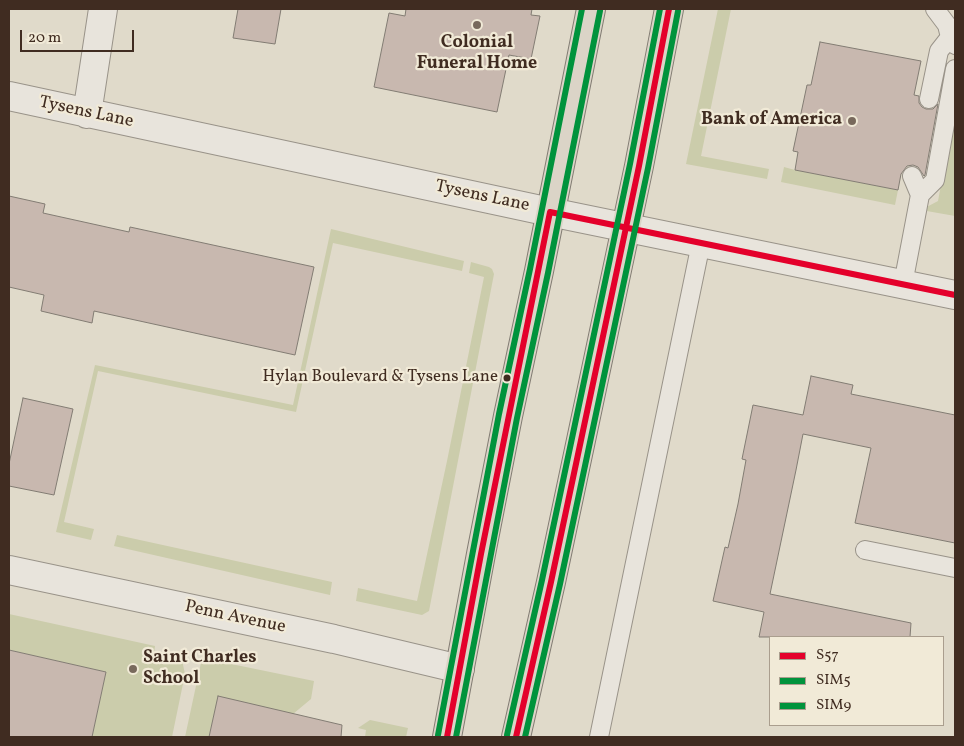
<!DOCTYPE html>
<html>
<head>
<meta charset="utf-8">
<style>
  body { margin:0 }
  #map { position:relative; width:964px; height:746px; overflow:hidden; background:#e0daca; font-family:Vollkorn,serif }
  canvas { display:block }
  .frame { position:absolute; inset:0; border:10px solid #402c21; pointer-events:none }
  .legend { position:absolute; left:769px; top:636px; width:175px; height:90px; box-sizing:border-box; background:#f1ead7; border:1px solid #aa9e8e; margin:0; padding:6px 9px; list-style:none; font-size:15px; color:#402c21 }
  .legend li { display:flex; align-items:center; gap:10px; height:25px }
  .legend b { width:25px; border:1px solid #aa9e8e }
  .scale { position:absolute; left:20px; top:30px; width:114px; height:22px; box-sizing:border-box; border:2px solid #402c21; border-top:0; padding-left:6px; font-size:15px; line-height:18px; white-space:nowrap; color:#402c21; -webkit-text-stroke:4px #f1ead7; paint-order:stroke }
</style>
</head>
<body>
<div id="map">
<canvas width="964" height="746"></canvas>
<div class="frame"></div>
<ul class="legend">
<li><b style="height:6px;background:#e4002b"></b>S57</li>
<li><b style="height:6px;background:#00933c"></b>SIM5</li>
<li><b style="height:6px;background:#00933c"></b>SIM9</li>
</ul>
<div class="scale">20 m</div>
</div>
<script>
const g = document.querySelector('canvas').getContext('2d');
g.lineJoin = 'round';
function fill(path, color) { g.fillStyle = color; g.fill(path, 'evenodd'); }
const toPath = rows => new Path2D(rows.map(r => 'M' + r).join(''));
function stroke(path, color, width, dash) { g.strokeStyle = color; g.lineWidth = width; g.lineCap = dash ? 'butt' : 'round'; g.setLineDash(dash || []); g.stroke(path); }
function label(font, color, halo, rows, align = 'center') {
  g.font = font + ' Vollkorn,serif'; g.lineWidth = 4.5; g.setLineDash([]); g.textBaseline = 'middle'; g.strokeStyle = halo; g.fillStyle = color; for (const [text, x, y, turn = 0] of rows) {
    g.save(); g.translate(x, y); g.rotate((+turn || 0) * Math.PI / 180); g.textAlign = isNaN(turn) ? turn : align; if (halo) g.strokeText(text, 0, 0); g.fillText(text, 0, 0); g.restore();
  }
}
fill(toPath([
  [718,9,731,9,701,156,769,169,767,179,686,164],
  [955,110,955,216,921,210,938,201],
  [784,167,795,170,898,190,895,205,781,182],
  [331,229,464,261,462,271,333,243,296,412,98,371,64,522,94,529,91,540,56,532,95,365,293,405],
  [471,262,489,267,492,269,494,274,429,611,422,615,356,601,358,588,417,601,447,461,484,277,469,273],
  [117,535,332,582,330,595,114,546],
  [9,614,155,646,154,654,182,660,185,674,172,737,92,737,106,672,9,650],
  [202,658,314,681,311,699,293,714,218,697,209,737,185,737],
  [370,720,408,728,406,737,365,737,366,730,358,728]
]), '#cbccab');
const building = toPath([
  [238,9,281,9,275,44,233,38,238,9],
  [406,9,532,9,531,15,540,16,531,59,509,55,497,112,374,87,389,13,405,16,406,9],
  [820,42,921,61,914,95,919,96,919,103,922,107,926,109,933,109,938,104,925,175,924,176,918,167,913,165,907,166,901,174,898,190,795,170,798,152,793,151,807,85,811,85,820,42],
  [9,196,45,204,43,213,129,232,130,227,314,267,295,355,94,311,92,323,41,311,44,295,9,287,9,196],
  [811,376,853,385,851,394,955,415,955,543,855,523,871,448,803,434,796,470,770,594,911,623,910,637,759,637,764,612,713,601,725,547,728,548,738,504,746,460,742,459,753,405,803,415,811,376],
  [23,398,73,409,54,495,9,486,9,464,23,398],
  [9,650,106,672,92,737,9,737,9,650],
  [218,696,342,725,341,737,209,737,218,696]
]);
fill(building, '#c8b8af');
stroke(building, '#827c73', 1);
const service = toPath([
  [935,9,947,25,950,37,955,45],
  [929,99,939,51,950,37],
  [920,195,935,180,955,69],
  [903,284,920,195,912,176],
  [865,550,955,568],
  [599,737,701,243]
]);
const minor = toPath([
  [9,96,550,212],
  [87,114,103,9],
  [9,570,334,639,460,669]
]);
const tertiary = toPath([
  [550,212,955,295]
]);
const primary = toPath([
  [447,737,481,554,508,416,539,271,591,9],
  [516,737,551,582,639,166,669,9]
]);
stroke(service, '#999389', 20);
stroke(minor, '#999389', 30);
stroke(tertiary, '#999389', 30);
stroke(primary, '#827c73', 30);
stroke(service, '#e8e4dc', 18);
stroke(minor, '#e8e4dc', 28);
stroke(tertiary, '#e8e4dc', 28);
stroke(primary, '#dbd4c7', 28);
stroke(toPath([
  [447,737,481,554,550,212,955,295],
  [516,737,551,582,639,166,669,9]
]), '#e4002b', 6);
stroke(toPath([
  [456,737,517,418,548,273,600,11],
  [525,737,560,584,648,168,678,11]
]), '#00933c', 6);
stroke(toPath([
  [438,735,499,414,530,269,582,9],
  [507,735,542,580,630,164,660,9]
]), '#00933c', 6);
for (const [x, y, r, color] of [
  [477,25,5,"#78695c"],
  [852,121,5,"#78695c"],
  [507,378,4.5,"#402c21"],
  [133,669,5,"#78695c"]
]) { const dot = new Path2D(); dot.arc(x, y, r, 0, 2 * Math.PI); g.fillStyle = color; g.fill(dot); stroke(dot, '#f1ead7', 2); }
label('17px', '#402c21', '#f1ead7', [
  ["Hylan Boulevard & Tysens Lane",498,378]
], 'right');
label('bold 18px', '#402c21', '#f1ead7', [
  ["Colonial",477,44],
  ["Funeral Home",477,65],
  ["Bank of America",842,121,"right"],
  ["Saint Charles",143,659,"left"],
  ["School",143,680,"left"]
]);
label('18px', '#402c21', '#f1ead7', [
  ["Tysens Lane",86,113,12],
  ["Tysens Lane",482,197,12],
  ["Penn Avenue",235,618,12]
]);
</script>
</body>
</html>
